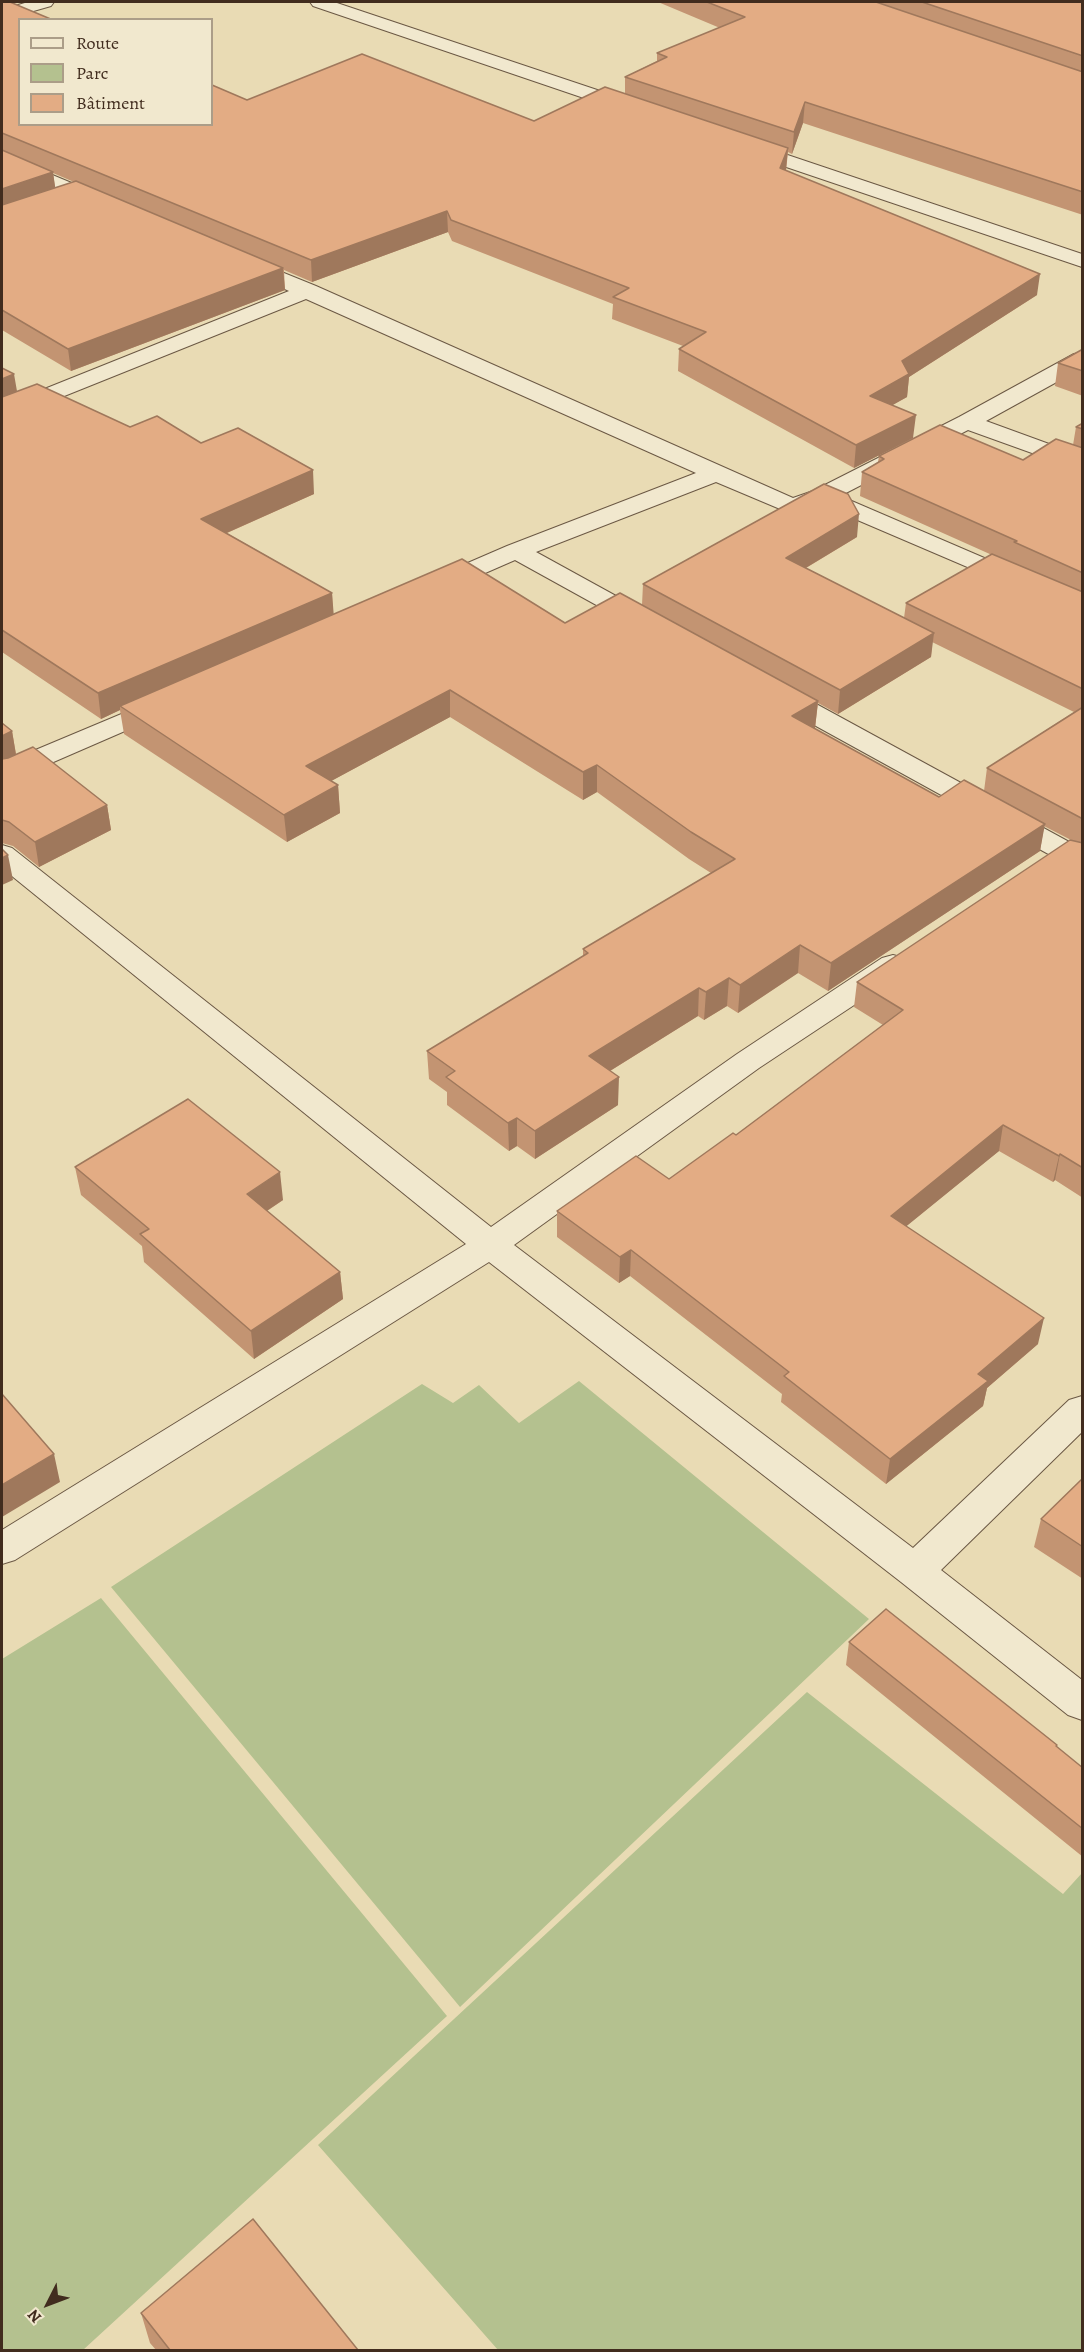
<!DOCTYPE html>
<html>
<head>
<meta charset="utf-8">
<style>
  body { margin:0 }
  #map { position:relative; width:1084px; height:2352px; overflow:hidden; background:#e9dbb4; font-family:Alegreya,serif }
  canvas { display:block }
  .frame { position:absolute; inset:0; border:3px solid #412c1e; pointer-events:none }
  .legend { position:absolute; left:18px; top:18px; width:195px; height:108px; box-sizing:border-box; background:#f1e8ce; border:2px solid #ab9d88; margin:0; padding:8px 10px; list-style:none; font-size:18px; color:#412c1e }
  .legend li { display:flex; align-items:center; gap:12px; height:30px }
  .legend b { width:30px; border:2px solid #ab9d88 }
  .north { position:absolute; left:18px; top:2274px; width:60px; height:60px; -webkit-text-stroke:4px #f1e8ce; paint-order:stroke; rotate:228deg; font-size:16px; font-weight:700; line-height:24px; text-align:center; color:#412c1e }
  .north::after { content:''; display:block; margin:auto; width:21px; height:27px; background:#412c1e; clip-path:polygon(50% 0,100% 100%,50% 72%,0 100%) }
</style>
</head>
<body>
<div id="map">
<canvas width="1084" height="2352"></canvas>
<div class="frame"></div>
<ul class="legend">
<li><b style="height:8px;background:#f1e8ce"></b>Route</li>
<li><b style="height:16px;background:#b4c18f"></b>Parc</li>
<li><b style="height:16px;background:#e3ac84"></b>Bâtiment</li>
</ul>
<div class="north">N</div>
</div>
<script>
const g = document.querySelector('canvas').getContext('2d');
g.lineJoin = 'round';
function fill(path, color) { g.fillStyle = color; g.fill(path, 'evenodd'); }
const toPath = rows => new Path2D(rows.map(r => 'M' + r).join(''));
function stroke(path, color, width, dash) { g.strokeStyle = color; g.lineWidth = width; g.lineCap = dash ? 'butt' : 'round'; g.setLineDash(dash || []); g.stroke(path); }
fill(toPath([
  [579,1381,869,1619,460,2007,111,1587,422,1384,453,1403,479,1385,519,1423],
  [101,1598,447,2016,83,2350,2,2350,2,1659],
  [807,1692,1063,1894,1082,1873,1082,2350,498,2350,318,2145]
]), '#b4c18f');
const minor = toPath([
  [28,2,54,2,51,6,2,20,2,10,28,2],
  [310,2,334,2,642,105,644,109,642,113,628,113,313,6,310,2],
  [743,140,1082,254,1082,267,736,150,733,146,736,142,743,140],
  [2,154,110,199,113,203,110,207,96,207,2,167,2,154],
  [242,256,316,286,793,498,813,491,959,417,1074,354,1082,353,1082,368,986,421,1082,456,1082,471,968,430,840,496,1082,600,1082,616,820,504,792,514,716,482,536,552,656,618,660,623,656,628,647,631,638,628,515,560,444,591,435,594,426,591,422,586,426,581,507,546,696,473,306,299,2,421,2,406,289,291,235,266,232,262,235,258,242,256],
  [776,685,785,687,1082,849,1082,870,1072,867,767,699,763,693,767,687,776,685],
  [162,697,171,699,175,705,171,711,12,780,2,782,2,764,162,697],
  [2,845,12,848,491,1227,737,1054,882,958,893,955,904,958,908,965,904,972,759,1068,514,1245,913,1548,1069,1400,1082,1396,1082,1432,941,1570,1082,1680,1082,1720,1068,1715,901,1582,489,1262,15,1560,2,1564,2,1530,466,1244,2,868,2,845]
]);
stroke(minor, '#6b5844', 2);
fill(minor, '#f1e8ce');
fill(toPath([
  [2,2,247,100,534,121,625,94,625,77,657,61,657,53,720,28,658,2,1083,2,1083,215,803,123,792,154,788,152,786,171,1037,295,909,377,907,397,892,405,913,438,854,468,678,371,679,349,683,346,612,319,613,304,452,241,448,232,312,282,284,270,285,290,71,371,2,330],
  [53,173,74,182,55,188],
  [1083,349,1083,396,1055,386,1058,363],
  [2,368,17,392,130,427,201,443,314,494,227,533,332,593,333,614,565,623,642,605,643,584,857,537,806,568,904,618,906,603,992,555,860,496,862,472,878,462,879,456,1023,460,1073,445,1076,427,1083,423,1083,1198,1055,1180,1053,1182,999,1151,906,1226,1038,1344,987,1388,983,1406,886,1484,781,1402,782,1394,630,1276,619,1283,557,1237,557,1211,669,1179,736,1135,883,1025,854,1007,857,982,1071,840,1044,826,1040,851,828,991,798,973,738,1013,727,1006,704,1020,698,1016,610,1071,618,1105,535,1159,517,1146,509,1151,447,1105,447,1092,429,1079,427,1051,583,956,583,949,711,873,689,859,597,792,583,800,450,717,331,781,338,785,340,813,287,842,124,734,120,710,101,719,2,652],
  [932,642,1074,712,987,768,984,791,939,797,814,728,815,728,818,703,838,714,931,657],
  [2,723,12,731,16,754,107,805,111,830,39,867,13,846,2,843],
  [75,1167,283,1200,267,1211,340,1272,343,1299,254,1359,144,1262,142,1246,81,1195],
  [1083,1478,1083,1579,1034,1547,1041,1519],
  [849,1642,1083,1768,1083,1857,846,1665],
  [141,2313,358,2350,156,2350,150,2343]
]), '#c39472');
fill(toPath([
  [805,102,803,123,792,154,794,132],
  [788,148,786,169,779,189,780,168],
  [53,172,56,193,2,211,2,189],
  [447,211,448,232,312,282,311,260],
  [283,268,285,290,71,371,68,349],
  [1040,274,1037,295,909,377,907,397,868,419,870,396,902,361],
  [14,374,18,397,2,404,2,379],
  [916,415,913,438,854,468,856,445],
  [313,470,314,494,204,543,201,519],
  [859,514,857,537,784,581,786,558],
  [332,593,334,618,120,706,120,710,101,719,98,693],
  [934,633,931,657,838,714,840,690],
  [450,690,450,717,309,793,306,766],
  [818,701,815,728,790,744,792,716],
  [12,731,16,755,2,763,2,736],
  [597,765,597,792,583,800,583,772],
  [338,785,340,813,287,842,284,815],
  [107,805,111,830,39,867,35,842],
  [1045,824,1040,851,828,991,831,963],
  [8,855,13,880,2,885,2,858],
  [800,945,798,973,738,1013,740,985],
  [729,978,727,1006,704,1020,706,992],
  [699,988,698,1016,589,1084,589,1056],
  [619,1077,618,1105,535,1159,535,1131],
  [517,1118,517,1146,509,1151,508,1123],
  [1003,1125,999,1151,887,1242,891,1216],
  [1060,1154,1055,1180,1053,1182,1059,1156],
  [280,1172,283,1200,250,1222,247,1194],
  [631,1250,630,1276,619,1283,620,1257],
  [340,1272,343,1299,254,1359,251,1331],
  [1044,1318,1038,1344,987,1388,983,1406,886,1484,890,1459,978,1374],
  [54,1454,60,1482,2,1517,2,1485]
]), '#9f785c');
const building = toPath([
  [2,2,10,2,53,20,20,20,20,124,212,124,212,85,247,100,362,54,534,121,605,87,788,148,780,168,1040,274,902,361,909,374,870,396,916,415,856,445,679,349,706,332,613,297,629,288,451,220,447,211,311,260,2,133,2,2],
  [707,2,876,2,1083,72,1083,192,805,102,794,132,625,77,667,57,657,53,745,17,707,2],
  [922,2,1083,2,1083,56,922,2],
  [2,150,53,172,2,189,2,150],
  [76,181,283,268,68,349,2,310,2,205,76,181],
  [1083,349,1083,371,1058,363,1083,349],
  [2,368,14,374,2,379,2,368],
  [37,384,130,427,157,416,201,443,238,428,313,470,201,519,332,593,98,693,2,630,2,397,37,384],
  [1083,423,1083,429,1076,427,1083,423],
  [940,425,1023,460,1056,439,1083,448,1083,573,1014,542,1017,541,862,472,884,459,879,456,940,425],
  [824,484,848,494,859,514,786,558,934,633,840,690,643,584,824,484],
  [992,554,1083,592,1083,689,906,603,992,554],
  [462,559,565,623,620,593,818,701,792,716,939,797,964,780,1045,824,831,963,800,945,740,985,729,978,706,992,699,988,589,1056,619,1077,535,1131,517,1118,508,1123,446,1077,455,1071,427,1051,588,953,583,949,735,859,691,832,597,765,583,772,450,690,306,766,338,785,284,815,120,706,462,559],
  [1083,707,1083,819,987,768,1083,707],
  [2,723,12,731,2,736,2,723],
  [33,747,107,805,35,842,9,822,2,820,2,759,8,758,33,747],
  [1070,840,1083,843,1083,1168,1060,1154,1059,1156,1003,1125,891,1216,1044,1318,978,1374,988,1381,890,1459,784,1376,789,1372,631,1250,620,1257,557,1211,636,1156,669,1179,733,1133,736,1135,903,1010,857,982,1070,840],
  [2,849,8,855,2,858,2,849],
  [188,1099,280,1172,247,1194,340,1272,251,1331,140,1234,149,1229,75,1167,188,1099],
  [2,1394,54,1454,2,1485,2,1394],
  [1083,1478,1083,1547,1041,1519,1083,1478],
  [886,1609,1057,1745,1056,1746,1083,1768,1083,1829,849,1642,886,1609],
  [253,2219,358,2350,170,2350,141,2313,253,2219]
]);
fill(building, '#e3ac84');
stroke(building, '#9f785c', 1.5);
</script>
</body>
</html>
